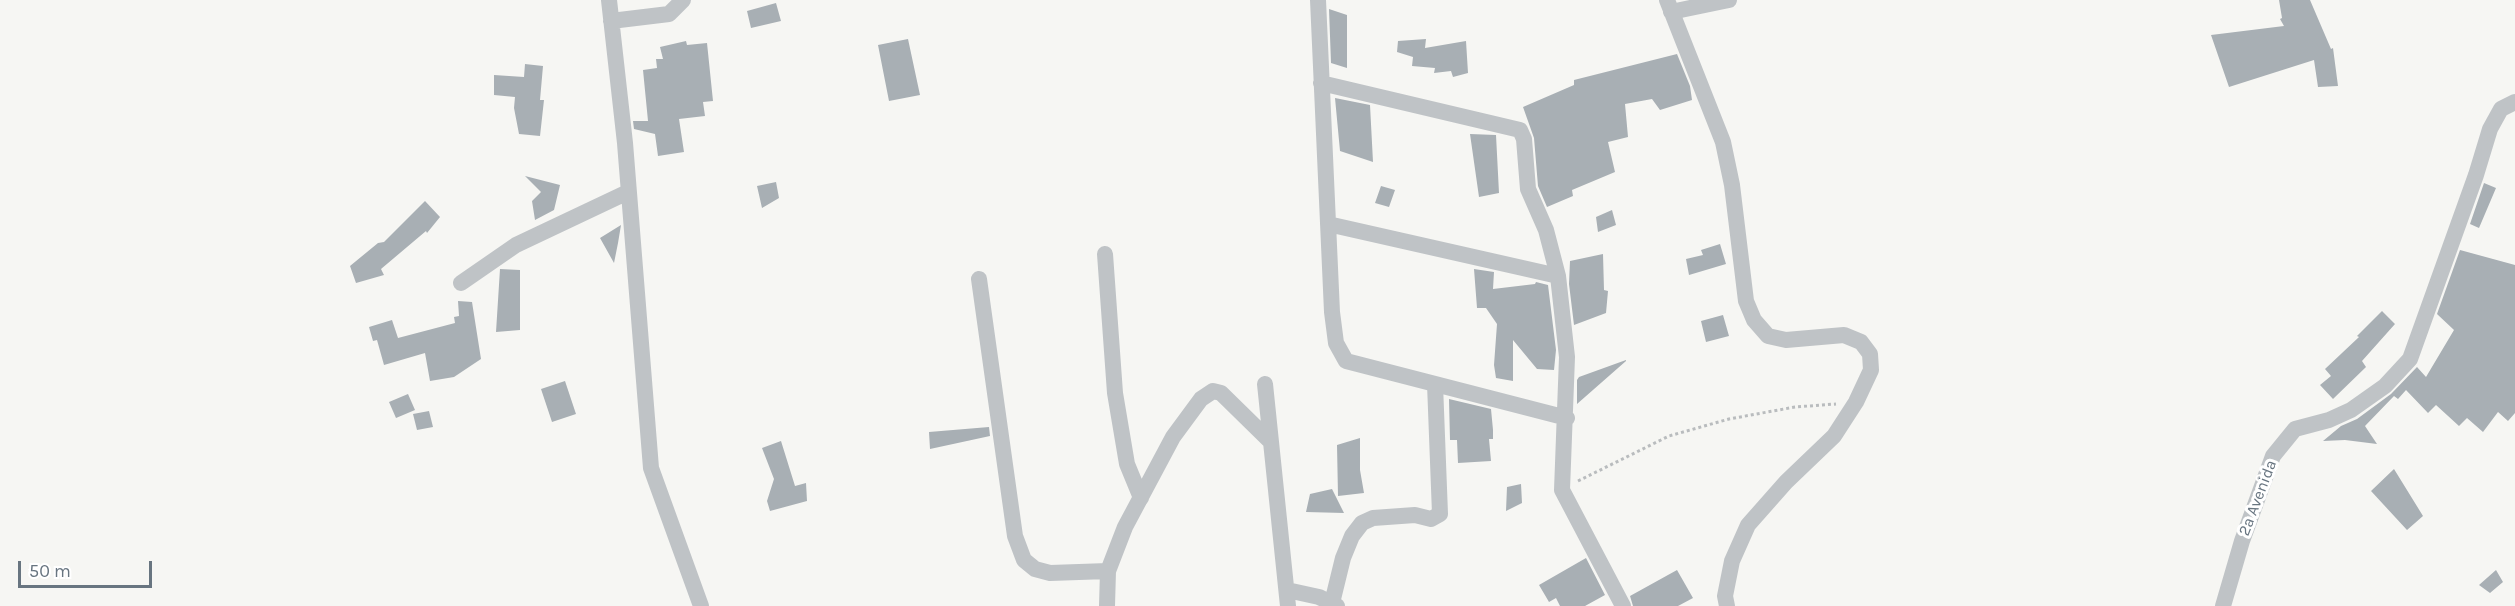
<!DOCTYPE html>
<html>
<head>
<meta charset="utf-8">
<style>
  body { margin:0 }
  #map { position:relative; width:2515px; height:606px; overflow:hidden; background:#f6f6f3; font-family:Karla,sans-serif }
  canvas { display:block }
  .scale { position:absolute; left:18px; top:561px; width:134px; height:27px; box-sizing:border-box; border:3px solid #687580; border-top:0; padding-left:8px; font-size:18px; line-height:21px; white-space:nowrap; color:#687580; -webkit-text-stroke:4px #fff; paint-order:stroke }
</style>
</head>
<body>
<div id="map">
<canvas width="2515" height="606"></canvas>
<div class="scale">50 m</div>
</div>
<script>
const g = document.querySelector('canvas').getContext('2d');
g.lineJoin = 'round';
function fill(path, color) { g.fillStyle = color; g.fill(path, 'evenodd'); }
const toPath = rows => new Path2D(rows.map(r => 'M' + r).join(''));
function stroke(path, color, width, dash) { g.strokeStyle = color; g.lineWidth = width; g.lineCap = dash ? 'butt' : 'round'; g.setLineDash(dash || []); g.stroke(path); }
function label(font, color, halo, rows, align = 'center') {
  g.font = font + ' Karla,sans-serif'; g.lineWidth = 6; g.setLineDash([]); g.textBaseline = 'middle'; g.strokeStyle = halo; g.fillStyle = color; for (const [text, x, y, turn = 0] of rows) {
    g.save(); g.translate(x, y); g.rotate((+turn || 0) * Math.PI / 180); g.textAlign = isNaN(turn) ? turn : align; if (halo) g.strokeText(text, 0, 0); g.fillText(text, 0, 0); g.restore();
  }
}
fill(toPath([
  [2279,0,2310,0,2331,49,2333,48,2338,86,2318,87,2314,60,2229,87,2211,35,2284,26,2280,19,2282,18],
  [776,3,781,21,751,28,747,11],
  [1329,9,1347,15,1347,68,1331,63],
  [908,39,920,95,889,101,878,45],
  [1426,39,1425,48,1466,41,1468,73,1453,77,1451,71,1434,73,1435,68,1412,66,1413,57,1397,52,1398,41],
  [686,41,687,45,707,43,713,101,703,102,705,116,679,119,684,152,658,156,655,134,634,129,633,121,648,121,643,70,657,68,656,59,663,59,660,47],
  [1677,54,1690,86,1692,100,1660,110,1652,99,1625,104,1628,137,1608,142,1615,172,1572,190,1573,196,1547,207,1538,186,1534,138,1523,107,1574,85,1574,80],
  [525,64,543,66,540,100,544,100,540,136,519,134,514,108,515,97,494,95,494,75,524,77],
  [1335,98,1370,105,1373,162,1340,151],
  [1470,134,1496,135,1499,193,1479,197],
  [525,176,560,185,554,210,535,220,532,201,541,192],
  [776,182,779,198,762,208,757,186],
  [2484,183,2496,188,2479,228,2470,224],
  [1381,186,1395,190,1389,207,1375,203],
  [425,201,440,217,427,233,426,231,381,269,384,275,356,283,350,266,378,243,384,242],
  [1612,210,1616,225,1598,232,1596,217],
  [621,225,618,243,614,263,600,238],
  [1720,244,1726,264,1689,275,1686,259,1703,255,1701,250],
  [2460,250,2515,265,2515,413,2508,421,2498,412,2483,432,2467,418,2459,426,2436,405,2428,413,2406,390,2398,399,2394,396,2365,426,2377,444,2345,440,2323,441,2341,426,2357,419,2391,394,2417,367,2426,377,2454,330,2437,314],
  [1603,254,1604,290,1608,291,1606,313,1574,325,1569,284,1570,261],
  [500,269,520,270,520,330,496,332],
  [1474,269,1494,272,1493,289,1535,284,1536,282,1548,285,1556,350,1554,370,1537,369,1513,340,1513,381,1496,378,1494,365,1497,324,1486,308,1477,308],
  [458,301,472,302,481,359,454,377,430,381,425,353,384,365,377,340,373,341,369,327,392,320,398,338,455,323,454,317,459,316],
  [2382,311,2395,324,2362,361,2366,367,2333,399,2320,385,2331,376,2325,369,2359,337,2357,336],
  [1723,315,1729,336,1706,342,1701,321],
  [1626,360,1626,361,1577,404,1577,380,1579,377],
  [565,381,576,414,552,422,541,389],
  [408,394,415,410,396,418,389,402],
  [1449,399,1491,409,1493,430,1493,439,1489,439,1491,461,1458,463,1457,440,1450,440],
  [429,411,433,427,417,430,413,414],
  [989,427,990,436,930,449,929,432],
  [1360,438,1360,470,1364,493,1338,496,1337,445],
  [781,441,795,486,806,483,807,501,770,511,767,501,774,479,762,448],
  [2394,469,2423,516,2407,530,2371,491],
  [1521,484,1522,503,1506,511,1507,487],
  [1332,489,1344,513,1306,512,1310,494],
  [1586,558,1605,595,1585,606,1560,606,1556,598,1549,602,1539,585],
  [1677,570,1693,598,1678,606,1633,606,1630,596],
  [2496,570,2503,582,2490,593,2479,585]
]), '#a8afb4');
stroke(toPath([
  [1578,481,1669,436,1729,419,1795,407,1836,404]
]), '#b9bcbe', 3, [3, 3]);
stroke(toPath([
  [609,0,625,143,651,468,701,606],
  [1318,0,1332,312,1336,343,1346,361,1567,418],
  [1667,0,1723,142,1732,185,1746,301,1754,320,1768,336,1786,340,1844,335,1861,342,1870,354,1871,370,1856,402,1834,436,1786,482,1748,525,1732,561,1725,596,1727,606],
  [1671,12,1729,0],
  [611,21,669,14,683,0],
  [1321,83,1520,130,1524,139,1528,189,1546,230,1558,276,1567,357,1562,490,1623,606],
  [1328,224,1558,276],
  [1105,254,1115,393,1127,464,1141,498],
  [979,279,1015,536,1024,560,1035,569,1050,573,1108,571],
  [461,283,516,245,628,192],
  [1265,384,1288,606],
  [1287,590,1319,597,1337,606],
  [1332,603,1343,558,1352,536,1362,523,1373,518,1415,515,1431,519,1440,514,1435,384],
  [1107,606,1108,571,1125,527,1173,437,1201,399,1213,391,1221,393,1271,442],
  [2223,606,2242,541,2273,456,2295,429,2329,420,2351,410,2385,386,2410,359,2476,175,2490,129,2501,109,2515,102]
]), '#bfc3c6', 16);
label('16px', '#687580', '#fff', [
  ["2a Avenida",2258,498,-69]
]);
</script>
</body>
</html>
